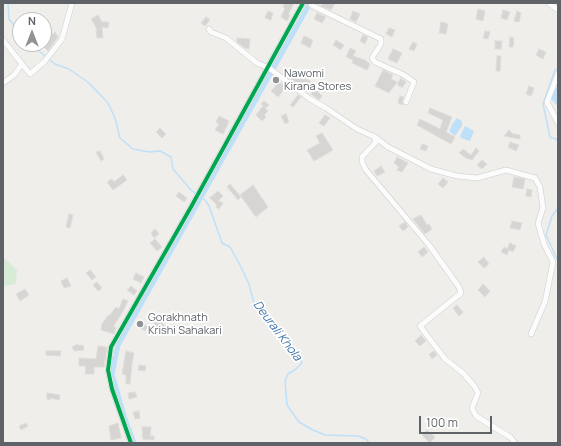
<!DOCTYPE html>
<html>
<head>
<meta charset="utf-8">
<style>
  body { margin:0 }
  #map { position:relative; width:561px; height:446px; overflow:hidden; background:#efeeea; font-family:Manrope,sans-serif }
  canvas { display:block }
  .frame { position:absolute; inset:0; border:4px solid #5f6368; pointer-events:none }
  .north { position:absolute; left:12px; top:12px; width:40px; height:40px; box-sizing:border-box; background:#fff; border:1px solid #bfc1c3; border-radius:50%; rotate:0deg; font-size:11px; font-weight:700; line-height:16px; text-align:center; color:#5f6368 }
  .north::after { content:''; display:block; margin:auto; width:14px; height:18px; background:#919496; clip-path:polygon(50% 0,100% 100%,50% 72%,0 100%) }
  .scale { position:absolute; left:419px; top:416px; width:73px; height:18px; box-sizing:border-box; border:2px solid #5f6368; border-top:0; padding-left:5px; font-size:12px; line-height:14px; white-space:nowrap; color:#5f6368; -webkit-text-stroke:3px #fff; paint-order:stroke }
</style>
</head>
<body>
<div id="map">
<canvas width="561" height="446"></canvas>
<div class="frame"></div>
<div class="north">N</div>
<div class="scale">100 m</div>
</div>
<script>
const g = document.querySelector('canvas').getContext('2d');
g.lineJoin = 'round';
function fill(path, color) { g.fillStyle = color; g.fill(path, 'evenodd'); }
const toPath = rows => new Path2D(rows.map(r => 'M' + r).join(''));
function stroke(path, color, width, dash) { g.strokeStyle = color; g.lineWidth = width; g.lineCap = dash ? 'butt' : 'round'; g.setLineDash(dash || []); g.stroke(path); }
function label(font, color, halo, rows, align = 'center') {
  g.font = font + ' Manrope,sans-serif'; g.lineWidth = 3.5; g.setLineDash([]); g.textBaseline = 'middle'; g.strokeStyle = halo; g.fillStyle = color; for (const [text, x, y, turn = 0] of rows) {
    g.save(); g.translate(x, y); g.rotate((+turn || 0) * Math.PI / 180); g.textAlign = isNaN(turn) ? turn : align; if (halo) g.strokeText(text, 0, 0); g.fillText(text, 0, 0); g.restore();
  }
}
fill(toPath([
  [3,257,17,270,16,284,3,286]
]), '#d8ebd6');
fill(toPath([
  [558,86,558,106,551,99,554,90],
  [457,118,462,121,462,126,455,136,450,132,450,130,452,124],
  [465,126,474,131,470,141,461,138,460,136]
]), '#bfe0f9');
stroke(toPath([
  [8,3,9,19,20,33],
  [31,44,46,57],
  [49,59,55,64,69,69,89,83,108,103,115,118,120,138,133,149,149,152,160,151,171,157,173,169,192,191,205,200,209,206,222,243,230,247,240,265,249,284,254,303,270,320,289,349,300,358,302,363,296,369,288,374,285,381,287,405,296,418,299,422,313,430,325,435,358,436,366,439,369,443],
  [558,68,555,70,543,104,550,137,558,140],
  [558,208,552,216,546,235,558,261]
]), '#bfe0f9', 1.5);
stroke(toPath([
  [134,443,125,419,112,374,118,345,310,3]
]), '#bfe0f9', 5);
const building = toPath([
  [285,3,294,3,288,15,290,15,287,21,281,17,285,8,283,7,285,3],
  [323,3,335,3,331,10,321,6,323,3],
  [478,9,485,11,483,21,476,19,478,9],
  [503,10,510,12,507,20,501,18,503,10],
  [268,11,273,13,271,20,265,18,268,11],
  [353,11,360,14,356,22,350,19,353,11],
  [517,11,521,13,519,22,514,21,517,11],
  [317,13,326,17,322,23,314,19,317,13],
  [98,15,102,22,109,22,108,28,102,27,103,38,97,38,96,27,91,19,98,15],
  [206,17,210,20,205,26,201,23,206,17],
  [441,22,448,24,446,34,439,33,441,22],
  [389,28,395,30,392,37,386,34,389,28],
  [485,31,490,32,488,39,483,38,485,31],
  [55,32,58,37,48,51,41,44,44,44,44,42,55,32],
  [363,35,368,37,365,44,360,41,363,35],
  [304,36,313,40,310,48,301,43,304,36],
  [510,37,514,38,513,47,509,47,510,37],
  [237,38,250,39,249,49,245,48,237,42,237,38],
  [336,40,344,45,341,50,333,45,336,40],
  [495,41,502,41,501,49,495,49,495,41],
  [413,42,417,44,414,51,409,49,413,42],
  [350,48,356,51,353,56,365,60,370,64,367,70,352,63,353,60,346,57,350,48],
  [393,49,402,53,397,63,388,59,393,49],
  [539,49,546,52,543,59,536,55,539,49],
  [497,56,501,56,500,71,496,71,497,56],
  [383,70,393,75,391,79,397,82,389,93,375,86,383,70],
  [293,73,298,79,299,77,304,80,305,78,311,82,305,90,288,77,293,73],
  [401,78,406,82,402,88,397,84,401,78],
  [275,79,286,87,278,97,271,91,276,86,272,82,275,79],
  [529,86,534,88,531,96,526,94,529,86],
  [315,89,322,96,319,100,311,94,315,89],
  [298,95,301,97,293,107,290,105,298,95],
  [400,96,404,97,402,102,403,105,398,103,400,96],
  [264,101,269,105,266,108,261,104,264,101],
  [263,106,268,111,264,115,266,117,262,121,256,115,263,106],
  [430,108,452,117,446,132,455,137,451,144,417,125,420,119,440,129,443,120,428,113,430,108],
  [286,114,289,122,285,124,281,116,286,114],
  [325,115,330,118,324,126,319,123,325,115],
  [219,116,229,121,223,134,215,130,219,124,216,122,219,116],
  [160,128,166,134,162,138,156,132,160,128],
  [509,130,513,134,520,135,520,139,504,136,509,130],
  [322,133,333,150,314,161,307,150,320,143,316,136,322,133],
  [510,142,519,145,516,151,508,147,510,142],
  [422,144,428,146,426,151,420,149,422,144],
  [476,148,479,151,472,160,466,158,459,153,463,149,471,155,476,148],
  [100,151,104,159,101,161,96,152,100,151],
  [397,157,408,163,402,172,397,170,399,167,394,163,397,157],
  [482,160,487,164,482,169,477,165,482,160],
  [381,166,385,172,377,176,374,171,381,166],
  [123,175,127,180,113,190,107,182,112,179,114,182,123,175],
  [514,177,525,179,523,189,512,187,514,177],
  [443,178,448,182,443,188,438,184,443,178],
  [230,184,241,197,238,200,227,187,230,184],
  [253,185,268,207,256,217,240,195,253,185],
  [527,189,532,190,531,197,526,196,527,189],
  [218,191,223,196,218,201,223,203,219,209,216,207,217,205,209,197,211,197,218,191],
  [179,192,187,198,184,202,176,196,179,192],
  [69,214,73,215,70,228,66,227,69,214],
  [421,215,427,225,429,224,432,229,425,234,413,219,421,215],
  [512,221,522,223,520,230,510,228,512,221],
  [405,222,408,227,403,231,399,226,405,222],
  [155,229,159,234,154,238,151,233,155,229],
  [155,239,162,247,157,251,150,243,155,239],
  [510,243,516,246,513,252,509,250,507,255,501,252,504,247,507,249,510,243],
  [424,247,428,252,422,257,418,252,424,247],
  [484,257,489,264,484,268,478,262,484,257],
  [90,270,96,277,92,280,86,273,90,270],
  [136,273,144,277,141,283,133,279,136,273],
  [67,278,71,286,64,288,61,281,67,278],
  [97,282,102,288,98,291,93,285,97,282],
  [483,284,490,291,485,297,478,290,483,284],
  [131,286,137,291,134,295,127,290,131,286],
  [25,289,29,295,20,301,16,294,25,289],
  [123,299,128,301,122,313,113,327,116,327,114,334,101,330,102,323,103,323,108,315,109,316,116,307,119,309,123,299],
  [457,305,463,312,459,316,453,308,457,305],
  [159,319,166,327,160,332,153,324,159,319],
  [141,321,148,327,145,331,137,326,141,321],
  [421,335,426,341,420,346,415,341,421,335],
  [78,344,78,346,83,345,84,350,74,351,72,347,78,344],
  [98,346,107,347,104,367,94,367,94,374,85,374,86,366,79,366,79,358,96,359,98,346],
  [46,351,61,351,60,356,46,355,46,351],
  [126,351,134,353,132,364,130,384,126,384,126,375,122,374,126,351],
  [434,351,437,355,432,359,429,354,434,351],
  [139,365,146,366,145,371,138,370,139,365],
  [135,392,137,397,129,399,128,393,135,392],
  [47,393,60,395,59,400,50,398,50,400,47,399,47,393],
  [139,411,140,418,135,419,133,412,139,411],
  [26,423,28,426,21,430,19,426,26,423],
  [118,423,121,438,111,440,109,426,118,423],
  [142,427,151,427,150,436,154,436,154,440,143,439,142,427],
  [427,430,435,437,430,443,422,435,427,430]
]);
fill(building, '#d6d5d3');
stroke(building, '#deddd9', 1);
const street = toPath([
  [549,3,558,10],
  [311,5,381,39,381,44,372,58,375,62,404,75,414,82,406,102],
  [209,29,211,32,226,38,257,63,269,68,310,99,326,108,357,129,375,137,376,142,362,157,362,162,366,170,429,245,459,287,461,293,420,326,445,359,463,373,475,387,478,393,472,408,476,416,510,437,515,443],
  [3,40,22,64],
  [558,74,547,102,558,123],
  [3,83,14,75,22,64,30,74,45,61,62,39,72,3],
  [375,137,388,147,431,169,457,176,477,178,506,170,535,178,540,187,543,208,538,223,544,244,553,262,545,302,531,334],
  [131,443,112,389,108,370,111,347,191,207,303,3]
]);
stroke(street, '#cbcccc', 6);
stroke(street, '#fdfcfc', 5);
stroke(toPath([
  [131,443,112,389,108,370,111,347,191,207,303,3]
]), '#00a651', 4);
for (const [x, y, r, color] of [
  [276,80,4,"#919496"],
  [140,324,4,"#919496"]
]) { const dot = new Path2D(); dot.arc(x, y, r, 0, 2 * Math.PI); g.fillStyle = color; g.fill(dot); stroke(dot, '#fff', 1.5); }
label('11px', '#5f6368', '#fff', [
  ["Nawomi",284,74],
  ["Kirana Stores",284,87],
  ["Gorakhnath",148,318],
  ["Krishi Sahakari",148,331]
], 'left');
label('italic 12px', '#4174aa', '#fff', [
  ["Deurali Khola",277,331,53]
]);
</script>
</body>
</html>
